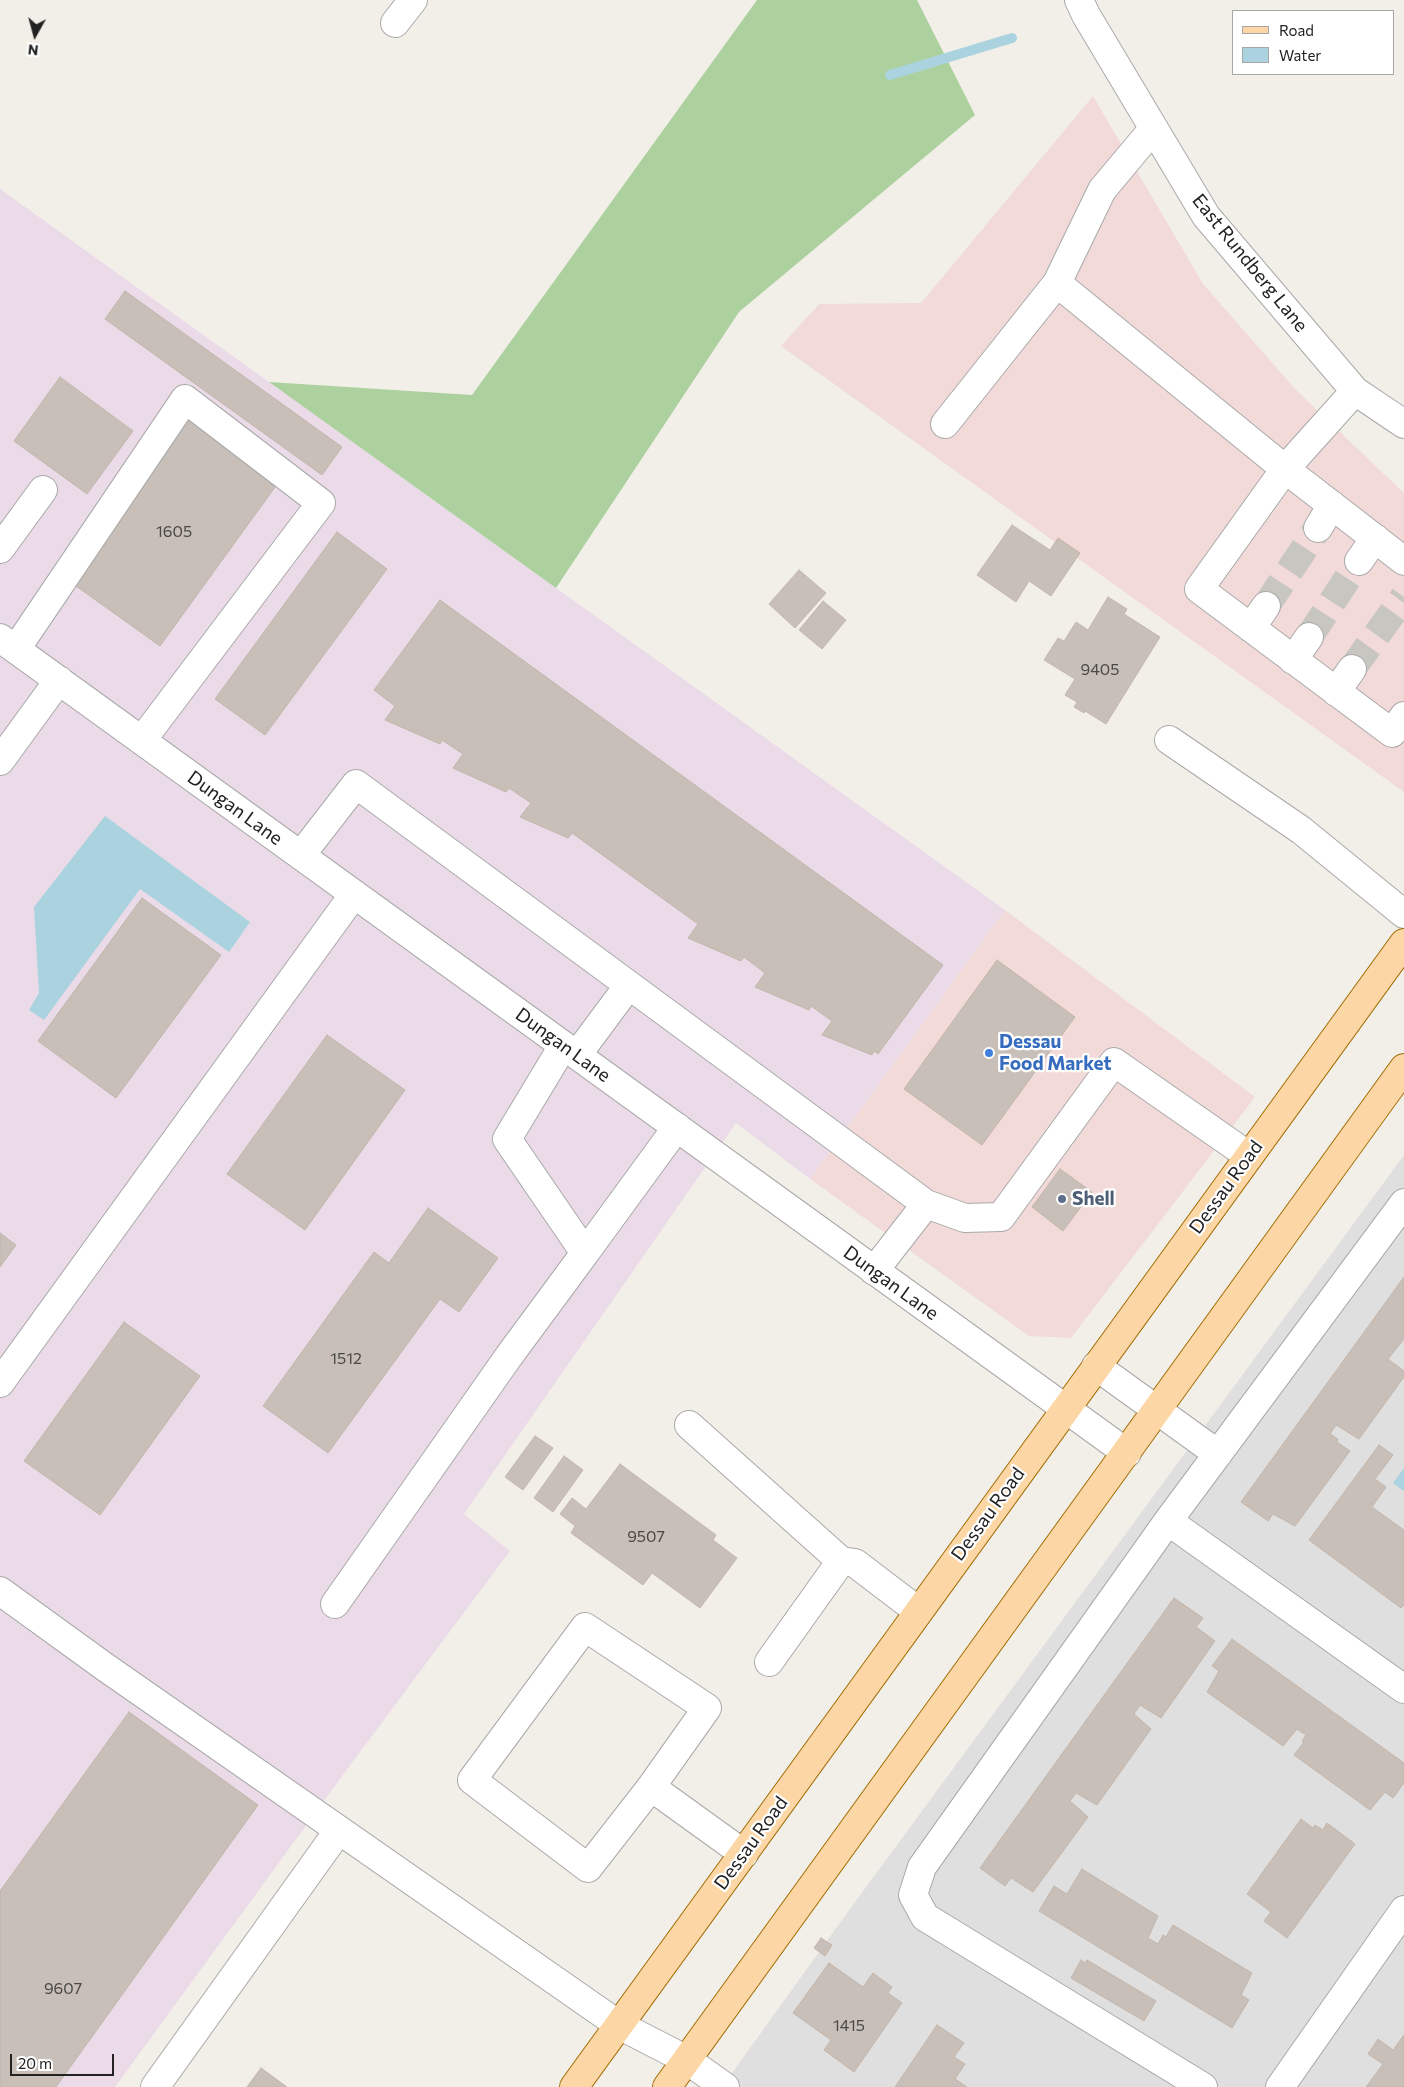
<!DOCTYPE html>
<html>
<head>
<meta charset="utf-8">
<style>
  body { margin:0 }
  #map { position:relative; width:1404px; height:2087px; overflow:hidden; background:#f2efe9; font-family:Commissioner,sans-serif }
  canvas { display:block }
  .legend { position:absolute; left:1232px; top:10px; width:162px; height:65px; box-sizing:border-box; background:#fff; border:1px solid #a7a7a7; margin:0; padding:6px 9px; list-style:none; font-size:15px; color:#222 }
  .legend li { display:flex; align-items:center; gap:10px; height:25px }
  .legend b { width:25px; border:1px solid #a7a7a7 }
  .north { position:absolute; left:10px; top:10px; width:50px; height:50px; -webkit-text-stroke:4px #fff; paint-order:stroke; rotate:187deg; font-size:14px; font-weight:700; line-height:20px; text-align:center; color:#222 }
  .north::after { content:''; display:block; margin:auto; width:18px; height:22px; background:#222; clip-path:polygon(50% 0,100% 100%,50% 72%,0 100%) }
  .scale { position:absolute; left:10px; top:2054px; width:104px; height:22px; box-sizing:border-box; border:2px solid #222; border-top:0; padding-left:6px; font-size:15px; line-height:18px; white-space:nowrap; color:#222; -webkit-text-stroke:4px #fff; paint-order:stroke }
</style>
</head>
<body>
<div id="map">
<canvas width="1404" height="2087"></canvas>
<ul class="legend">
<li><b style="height:6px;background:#fcd6a4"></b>Road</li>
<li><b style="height:14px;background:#aad3df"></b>Water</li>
</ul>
<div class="north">N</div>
<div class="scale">20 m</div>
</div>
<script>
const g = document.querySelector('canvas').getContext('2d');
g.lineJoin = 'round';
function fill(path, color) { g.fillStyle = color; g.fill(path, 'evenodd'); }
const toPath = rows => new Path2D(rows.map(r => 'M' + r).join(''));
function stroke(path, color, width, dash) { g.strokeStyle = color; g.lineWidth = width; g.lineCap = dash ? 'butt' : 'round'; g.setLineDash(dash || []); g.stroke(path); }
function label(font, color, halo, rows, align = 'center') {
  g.font = font + ' Commissioner,sans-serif'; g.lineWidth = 4.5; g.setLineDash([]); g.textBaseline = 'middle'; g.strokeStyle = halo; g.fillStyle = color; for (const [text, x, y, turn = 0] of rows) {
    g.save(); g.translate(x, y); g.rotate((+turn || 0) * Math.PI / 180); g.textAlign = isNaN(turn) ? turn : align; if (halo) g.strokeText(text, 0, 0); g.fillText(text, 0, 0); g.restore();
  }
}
fill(toPath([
  [1404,1155,1404,2087,722,2087,847,1913]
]), '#e0dfdf');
fill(toPath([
  [1093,96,1203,284,1296,390,1404,493,1404,792,781,346,819,304,921,303],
  [1005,910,1255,1097,1071,1338,1029,1336,810,1179]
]), '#f2dad9');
fill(toPath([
  [0,189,1005,910,810,1179,736,1123,464,1514,510,1551,351,1764,115,2087,0,2087]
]), '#ebdbe8');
fill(toPath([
  [757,0,917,0,975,115,739,312,556,588,269,382,472,395]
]), '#add19e');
fill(toPath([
  [105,816,250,922,229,952,140,889,44,1020,29,1010,39,993,34,907],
  [1404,1468,1404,1491,1393,1483]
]), '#aad3df');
stroke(toPath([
  [890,75,1012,38]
]), '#aad3df', 10);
const building = toPath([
  [125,291,342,447,322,475,105,319,125,291],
  [60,377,133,431,87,494,14,441,60,377],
  [188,417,278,483,160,646,69,581,188,417],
  [1012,525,1050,550,1058,538,1080,553,1051,596,1029,581,1016,602,977,575,1012,525],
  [337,532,387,569,265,735,215,699,337,532],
  [799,570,826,593,795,628,769,604,799,570],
  [1108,597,1127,609,1124,614,1160,637,1106,724,1085,711,1084,713,1074,707,1077,702,1065,695,1075,679,1044,660,1058,638,1064,641,1076,622,1088,630,1108,597],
  [440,600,943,965,878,1054,874,1051,872,1055,822,1035,832,1021,811,1006,809,1010,755,987,765,973,744,957,741,961,688,938,698,924,572,833,568,838,520,817,531,803,509,788,506,792,453,768,463,754,442,740,440,744,385,720,395,706,374,690,440,600],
  [823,601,846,620,822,649,799,630,823,601],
  [142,898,221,955,116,1098,38,1041,142,898],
  [997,960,1075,1017,982,1145,904,1089,997,960],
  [327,1035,405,1090,305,1230,227,1174,327,1035],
  [1060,1169,1092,1192,1063,1231,1032,1207,1060,1169],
  [428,1208,498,1258,459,1312,440,1299,328,1453,263,1406,374,1252,389,1263,428,1208],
  [0,1233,16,1245,0,1267,0,1233],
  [1404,1277,1404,1339,1388,1359,1404,1371,1404,1377,1359,1439,1336,1425,1330,1434,1338,1439,1337,1442,1350,1451,1295,1526,1273,1514,1268,1521,1241,1502,1404,1277],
  [124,1322,200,1376,100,1515,24,1461,124,1322],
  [535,1436,553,1448,523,1490,505,1477,535,1436],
  [1379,1445,1393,1455,1375,1479,1386,1487,1372,1507,1404,1530,1404,1605,1401,1608,1309,1540,1379,1445],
  [564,1456,583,1470,553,1512,534,1498,564,1456],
  [620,1464,716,1535,713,1540,737,1558,700,1608,652,1573,643,1585,571,1533,575,1526,560,1514,572,1498,586,1509,620,1464],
  [1174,1598,1203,1618,1196,1627,1215,1641,1161,1718,1140,1705,1134,1714,1151,1729,1097,1805,1076,1793,1070,1801,1088,1817,1033,1892,1011,1878,1005,1886,980,1868,1174,1598],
  [1232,1639,1404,1763,1404,1783,1393,1798,1385,1792,1370,1810,1294,1755,1304,1742,1302,1741,1306,1735,1297,1729,1283,1746,1207,1692,1219,1671,1212,1666,1232,1639],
  [129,1712,258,1805,56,2087,0,2087,0,1891,129,1712],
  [1301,1819,1313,1828,1315,1825,1323,1830,1327,1823,1355,1844,1287,1938,1264,1921,1271,1912,1247,1894,1301,1819],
  [1082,1869,1158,1916,1148,1938,1158,1944,1163,1935,1166,1937,1173,1925,1252,1973,1241,1995,1249,2000,1232,2028,1039,1911,1054,1886,1067,1894,1082,1869],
  [821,1938,832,1945,825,1956,814,1948,821,1938],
  [1081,1960,1085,1963,1087,1960,1156,2001,1144,2021,1071,1978,1081,1960],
  [829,1963,863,1987,873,1973,892,1987,888,1993,902,2003,854,2072,824,2050,831,2040,793,2013,829,1963],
  [937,2025,964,2043,954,2057,965,2064,955,2079,967,2087,895,2087,937,2025],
  [1404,2035,1404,2087,1366,2087,1383,2064,1368,2054,1378,2039,1393,2050,1404,2035],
  [261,2068,287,2087,247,2087,261,2068]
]);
fill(building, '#c7bfb8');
stroke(building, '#c4b6ab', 1);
stroke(toPath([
  [1266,606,1318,528],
  [1309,637,1359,561],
  [1352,669,1404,597]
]), '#c8c6c1', 28, [28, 14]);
const minor = toPath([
  [1079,0,1086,15,1206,216,1355,391,1404,424],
  [395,23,413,0],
  [1057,283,1102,190,1153,129],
  [945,424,1057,283,1285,469,1355,391],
  [1318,528,1332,505],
  [0,549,43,490],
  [1359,561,1375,538],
  [1404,561,1285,469,1199,589,1392,733,1404,716],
  [1251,628,1266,606],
  [0,638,1127,1453],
  [16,649,185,399,321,503,142,740],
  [1293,660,1309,637],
  [1336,692,1352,669],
  [1169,740,1301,830,1404,914],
  [0,761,59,680],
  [301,855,356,784,926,1204],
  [563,1046,507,1139,585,1253,677,1127],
  [577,1055,629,985],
  [874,1271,926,1204,965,1218,1001,1217,1114,1062,1249,1156],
  [1096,1366,1218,1454],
  [0,1383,354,894],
  [689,1425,841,1561],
  [1168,1521,1404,1689],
  [0,1591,105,1667,619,2025,687,2060,725,2087],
  [335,1604,509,1356,585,1253],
  [769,1662,841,1561,855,1563,918,1611],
  [651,1787,588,1868,472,1780,585,1627,707,1708,651,1787,744,1854],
  [155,2087,339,1830],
  [1203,2087,925,1917,913,1895,922,1867,1168,1521,1404,1203],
  [1280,2087,1404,1910]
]);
const major = toPath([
  [574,2087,1404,943],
  [667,2087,1404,1068]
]);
stroke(minor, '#a9a9a9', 30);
stroke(major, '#a06b00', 30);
stroke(minor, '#fff', 28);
stroke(major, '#fcd6a4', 28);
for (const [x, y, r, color] of [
  [989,1053,5,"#3f7fe0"],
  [1062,1199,5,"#5c6f8a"]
]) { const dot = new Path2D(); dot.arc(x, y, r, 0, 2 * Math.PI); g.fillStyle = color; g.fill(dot); stroke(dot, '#fff', 2); }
label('16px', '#4b4948', null, [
  ["1605",174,532],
  ["9405",1100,670],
  ["1512",346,1359],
  ["9507",646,1537],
  ["9607",63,1989],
  ["1415",849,2026]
]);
label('19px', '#222', '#fff', [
  ["East Rundberg Lane",1250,263,51],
  ["Dungan Lane",235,808,36],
  ["Dungan Lane",563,1045,36],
  ["Dessau Road",1226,1187,-54],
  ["Dungan Lane",891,1283,36],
  ["Dessau Road",988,1514,-54],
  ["Dessau Road",751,1843,-54]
]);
label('bold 19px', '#366cbe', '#fff', [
  ["Dessau",999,1042],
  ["Food Market",999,1064]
], 'left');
label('bold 19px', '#4e5e75', '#fff', [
  ["Shell",1072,1199]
], 'left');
</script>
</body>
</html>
